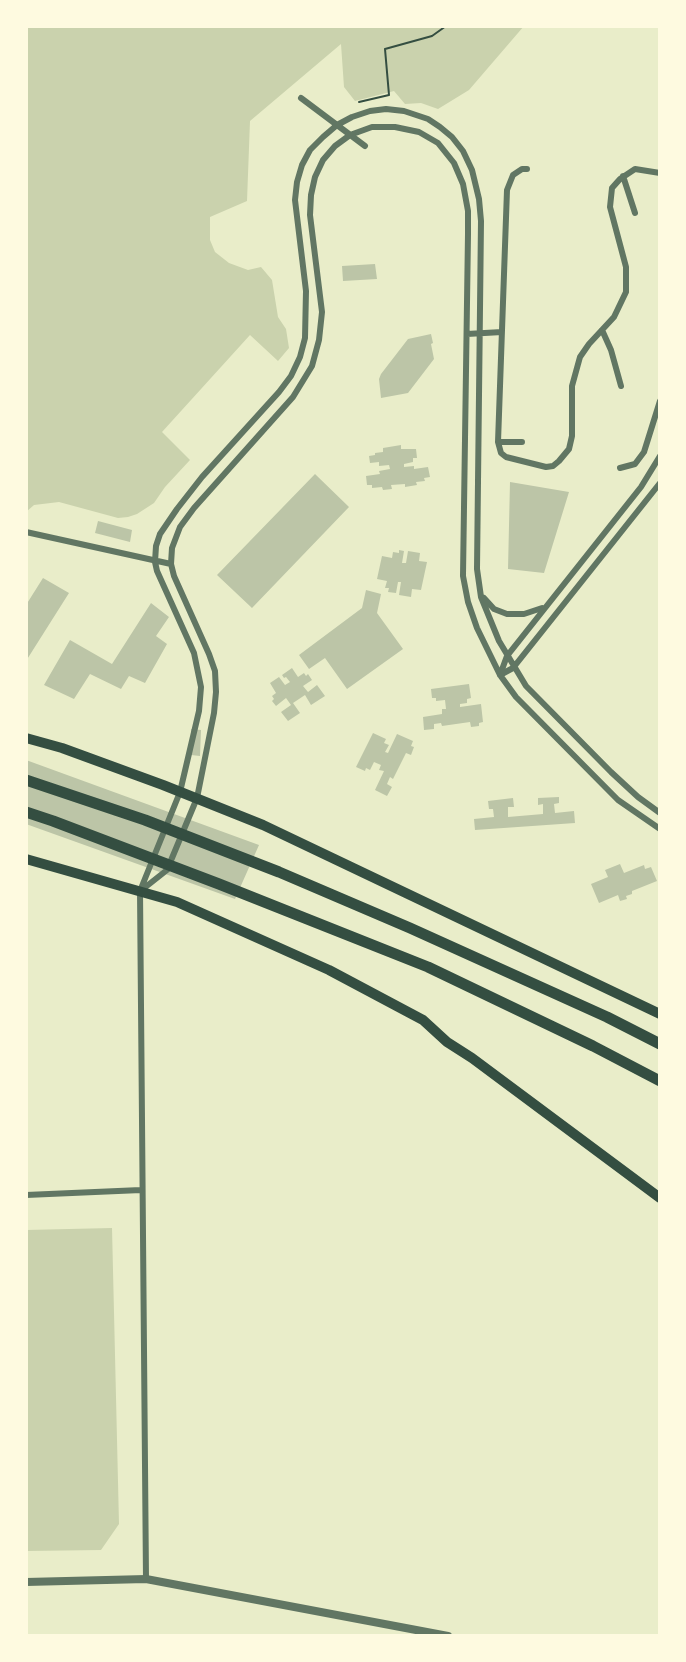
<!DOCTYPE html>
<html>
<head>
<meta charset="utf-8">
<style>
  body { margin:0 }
  #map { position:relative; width:686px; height:1662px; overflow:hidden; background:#e9edc9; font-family:"Crimson Pro",serif }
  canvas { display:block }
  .frame { position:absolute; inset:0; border:28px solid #fefae0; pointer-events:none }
</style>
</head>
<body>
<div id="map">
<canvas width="686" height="1662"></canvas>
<div class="frame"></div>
</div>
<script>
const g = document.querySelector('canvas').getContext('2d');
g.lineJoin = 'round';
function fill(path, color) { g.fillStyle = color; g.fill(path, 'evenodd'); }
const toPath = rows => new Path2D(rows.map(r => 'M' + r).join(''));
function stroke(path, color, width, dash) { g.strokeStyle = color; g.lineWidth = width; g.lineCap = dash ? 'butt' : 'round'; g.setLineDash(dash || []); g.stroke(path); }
fill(toPath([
  [26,26,524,26,469,90,438,109,421,103,405,104,394,91,355,101,344,87,341,44,250,121,247,201,210,217,210,240,215,252,229,263,248,270,261,267,272,280,278,317,286,329,289,348,278,361,250,335,162,432,190,460,165,487,154,503,137,514,128,517,118,518,59,502,34,505,26,512],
  [112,1228,119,1524,101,1550,26,1551,26,1230]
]), '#cad2ad');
fill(toPath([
  [375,264,377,279,343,281,342,266],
  [431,334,433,343,431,344,434,359,408,393,381,398,379,379,381,374,408,339],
  [401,445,401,449,416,449,417,458,413,458,413,462,404,464,404,467,414,466,414,469,428,467,430,477,424,478,425,481,416,482,417,485,405,487,405,484,391,485,392,489,383,490,382,487,372,488,372,485,367,485,366,476,380,474,379,471,390,469,389,465,379,466,379,462,370,463,369,456,375,455,375,453,383,452,383,448],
  [315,474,349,507,252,608,217,575],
  [510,482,569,492,544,573,508,569],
  [98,521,132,530,130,542,95,533],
  [399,550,404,551,402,563,406,563,408,551,420,553,419,561,427,562,421,590,412,589,411,597,399,595,401,582,398,582,396,593,388,592,389,588,385,588,387,581,377,579,382,556,392,558,393,552,399,553],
  [43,578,69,593,26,661,26,605],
  [366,590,381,594,377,613,403,649,347,689,325,658,309,669,299,655,362,608],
  [151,603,169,617,156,636,167,644,145,683,129,676,121,689,90,674,74,699,44,685,70,640,112,664],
  [292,668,298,677,304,673,306,676,308,674,312,680,303,686,308,692,317,685,325,696,311,705,305,695,293,703,300,713,288,721,281,712,291,705,286,698,276,706,272,701,274,699,272,696,276,693,270,683,279,677,285,685,290,682,286,677,284,678,282,675],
  [469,684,471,698,467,699,467,703,460,704,460,707,481,704,483,722,479,723,479,726,471,727,470,722,442,726,441,723,434,724,434,729,424,730,423,717,442,714,442,709,446,709,445,700,436,701,436,698,432,698,431,689],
  [191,729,201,730,200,756,191,755],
  [373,733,386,739,384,743,389,745,385,752,388,753,397,734,413,741,411,746,414,747,411,755,406,753,393,779,390,777,387,784,392,787,387,796,375,790,384,771,379,770,381,765,374,762,370,770,366,768,365,771,356,767],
  [26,760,259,845,235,899,26,824],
  [559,797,559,803,554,804,555,813,574,811,575,823,475,830,474,819,494,817,493,809,489,809,488,801,513,798,514,807,508,807,508,817,543,814,543,804,538,805,538,798],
  [620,864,624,873,644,865,645,869,651,867,657,881,632,891,632,894,626,896,627,899,620,901,618,895,599,903,591,884,608,877,605,870]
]), '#bcc5a7');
stroke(toPath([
  [359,102,389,95,385,49,432,36,446,26]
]), '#344e41', 2);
stroke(toPath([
  [301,98,365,146],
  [527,169,522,169,513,175,507,190,498,442,501,453,506,457,546,467,553,466,559,461,569,449,572,436,572,386,580,357,589,344,614,317,626,292,626,267,610,207,612,188,620,179,635,169,660,173],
  [623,176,635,213],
  [602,330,611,350,621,386],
  [467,334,502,332],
  [498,442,522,442],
  [620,468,635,464,644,452,660,401],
  [26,532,171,564],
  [484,598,494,609,507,614,524,614,542,608],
  [500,675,507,656,641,487,660,456],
  [500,675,513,668,660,483],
  [143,889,167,870,197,798,214,713,216,692,215,671,209,654,174,576,171,564,172,548,180,527,194,508,293,397,312,366,319,340,322,312,310,215,311,195,315,177,323,160,335,146,350,135,372,127,395,127,419,132,438,143,454,163,463,184,468,211,468,234,463,576,468,602,477,628,500,675,516,697,618,800,660,829],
  [26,1195,141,1190],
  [146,1579,140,891,180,792,199,711,201,687,194,653,157,571,155,562,156,546,160,534,177,509,202,477,279,392,291,376,300,357,305,338,306,291,295,200,297,182,302,165,310,150,323,137,337,125,352,117,370,111,386,109,404,111,428,119,440,127,452,137,463,151,472,170,479,199,481,221,477,569,481,597,499,641,526,686,611,772,638,797,660,813]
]), '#617663', 6);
stroke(toPath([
  [26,1582,146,1579,448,1636]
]), '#617663', 8);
stroke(toPath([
  [26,738,62,748,163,785,263,825,660,1014],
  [26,859,177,902,329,970,423,1020,447,1042,472,1058,660,1198]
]), '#344e41', 10);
stroke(toPath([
  [26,780,145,820,279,872,410,928,607,1017,660,1044],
  [26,812,53,821,219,884,428,967,593,1046,660,1081]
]), '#344e41', 11);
</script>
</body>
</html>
